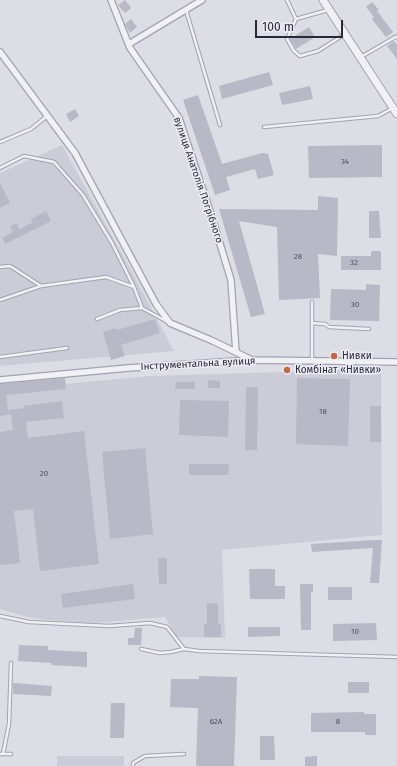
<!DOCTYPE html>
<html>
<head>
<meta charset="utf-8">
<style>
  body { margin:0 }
  #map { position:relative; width:397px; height:766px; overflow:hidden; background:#dddde6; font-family:"Fira Sans",sans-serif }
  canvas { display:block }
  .scale { position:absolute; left:255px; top:20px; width:88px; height:18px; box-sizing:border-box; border:2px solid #28283c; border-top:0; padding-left:5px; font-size:12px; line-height:14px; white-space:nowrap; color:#28283c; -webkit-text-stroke:3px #ecedf4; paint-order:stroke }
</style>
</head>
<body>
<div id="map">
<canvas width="397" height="766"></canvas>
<div class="scale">100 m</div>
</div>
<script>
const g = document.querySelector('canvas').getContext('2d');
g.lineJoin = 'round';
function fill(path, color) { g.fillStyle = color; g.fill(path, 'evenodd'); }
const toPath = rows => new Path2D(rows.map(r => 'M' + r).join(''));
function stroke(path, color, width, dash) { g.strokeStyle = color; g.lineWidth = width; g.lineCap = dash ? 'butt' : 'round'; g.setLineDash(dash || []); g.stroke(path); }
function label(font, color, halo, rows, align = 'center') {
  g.font = font + ' "Fira Sans",sans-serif'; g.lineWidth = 3; g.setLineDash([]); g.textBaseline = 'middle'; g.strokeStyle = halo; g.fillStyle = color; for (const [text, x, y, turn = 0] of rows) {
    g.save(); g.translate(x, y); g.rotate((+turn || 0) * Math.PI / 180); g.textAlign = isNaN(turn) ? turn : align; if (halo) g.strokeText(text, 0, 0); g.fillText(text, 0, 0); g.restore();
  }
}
fill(toPath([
  [62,145,132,272,174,351,0,366,0,173],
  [381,369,382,535,222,550,225,638,177,637,165,617,93,623,49,620,27,617,0,609,0,390,150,376],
  [57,756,124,756,124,766,57,766]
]), '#ccccd8');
fill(toPath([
  [125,0,131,8,125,13,118,5],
  [372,2,379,10,377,11,393,32,386,37,372,19,374,17,366,7],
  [131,19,137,27,130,33,125,24],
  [309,27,315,37,296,49,290,39],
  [394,41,397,45,397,59,387,46],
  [269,72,273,85,222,99,219,86],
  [310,86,313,99,282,105,279,93],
  [198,95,222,164,262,153,268,154,274,175,258,179,255,169,226,177,230,190,215,195,183,100],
  [75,109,79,116,70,122,66,114],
  [382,145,382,177,309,178,308,146],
  [0,183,10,203,0,208],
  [318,196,338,198,337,256,318,254,320,298,279,300,277,227,239,221,265,314,251,317,219,209,318,210],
  [46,211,51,221,5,244,2,238,13,232,10,226,17,223,19,229,32,223,31,219],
  [369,211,379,211,381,238,369,238],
  [371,251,381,251,381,270,341,270,341,256,371,256],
  [366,284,380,285,379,321,330,320,331,289,366,290],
  [155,319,160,333,121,345,125,356,111,360,103,332,116,328,117,330],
  [65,378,66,389,6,395,8,410,24,408,24,406,62,401,64,418,26,422,28,438,84,431,99,564,40,571,33,509,14,511,20,563,0,565,0,432,13,430,11,414,0,416,0,384],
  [297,378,350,379,348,446,296,444],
  [208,380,220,381,220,388,208,388],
  [176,382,195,382,195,389,175,389],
  [246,387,258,387,257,450,245,450],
  [180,400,229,401,228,437,179,435],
  [370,406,381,406,381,442,370,442],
  [145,448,153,534,110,539,102,452],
  [189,464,229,464,228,475,189,475],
  [374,540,382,540,379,583,370,583,373,548,312,552,311,544],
  [158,558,167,558,167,584,159,584],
  [249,569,275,569,275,586,285,586,285,599,250,599],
  [133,584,135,599,63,608,61,594],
  [300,584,313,584,313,592,311,592,311,630,301,630],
  [328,587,352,587,352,600,328,600],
  [207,603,218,604,218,624,221,624,221,637,204,637,204,624,207,624],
  [376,623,377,640,333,641,333,624],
  [248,627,280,627,280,636,248,637],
  [135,628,142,628,141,645,128,645,128,638,134,638],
  [19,645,48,646,48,650,87,652,87,667,51,665,51,663,18,661],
  [199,676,237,677,234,766,196,766,198,708,170,707,171,679,199,679],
  [348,682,369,682,369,693,348,693],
  [13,683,52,686,51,696,13,694],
  [111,703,125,703,124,738,110,738],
  [364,712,364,714,376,714,376,735,365,735,365,732,311,732,311,713],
  [260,736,274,736,275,760,260,760],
  [317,756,317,766,305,766,305,757]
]), '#b8b8c6');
const service = toPath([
  [287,0,296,19],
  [186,10,220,125],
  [296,19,287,39,294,51,300,56,318,51,345,34],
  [296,19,328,10],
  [361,57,397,36],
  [264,127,378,116,393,108],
  [0,142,31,129,47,116],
  [0,168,24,156,54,162,83,195,112,243,134,287,106,277,41,286,10,266,0,267],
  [134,287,142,308,166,321],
  [0,300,41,286],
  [97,319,120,310,142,308],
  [312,323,312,302],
  [0,357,67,348],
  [312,361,312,323,325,324,329,327,369,329],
  [0,616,29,622,109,626,150,623,167,627,184,649,199,651,397,657],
  [141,649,160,653,171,652,184,649],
  [0,754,11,754],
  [3,754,9,724,11,663],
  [133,766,133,763,145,756,184,754]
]);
const minor = toPath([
  [111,0,130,48,179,118,210,211,231,280,236,352],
  [129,44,202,0],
  [0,52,75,153,156,304,170,323,213,341,252,360],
  [0,380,128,368,252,360,397,362]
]);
const tertiary = toPath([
  [323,0,397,114]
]);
stroke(service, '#a3a3b0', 4.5);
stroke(minor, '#a3a3b0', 8);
stroke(tertiary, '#a3a3b0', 9);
stroke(service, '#f0f0f5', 2.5);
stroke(minor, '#f0f0f5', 5.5);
stroke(tertiary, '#f0f0f5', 7);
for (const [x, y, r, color] of [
  [334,356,4,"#c66648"],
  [287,370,4,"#c66648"]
]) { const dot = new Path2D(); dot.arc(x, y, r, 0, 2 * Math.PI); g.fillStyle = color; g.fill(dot); stroke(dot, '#ecedf4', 1.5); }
label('8px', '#4c4c5e', null, [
  ["34",345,162],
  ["28",298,257],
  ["32",354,263],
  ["30",355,305],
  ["18",323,412],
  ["20",44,474],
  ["10",355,632],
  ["62А",216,722],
  ["8",338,722]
]);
label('10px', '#28283c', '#ecedf4', [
  ["вулиця Анатолія Погрібного",198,180,71],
  ["Інструментальна вулиця",198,364,-3]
]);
label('10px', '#28283c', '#ecedf4', [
  ["Нивки",342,356],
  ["Комбінат «Нивки»",295,370]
], 'left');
</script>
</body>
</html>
